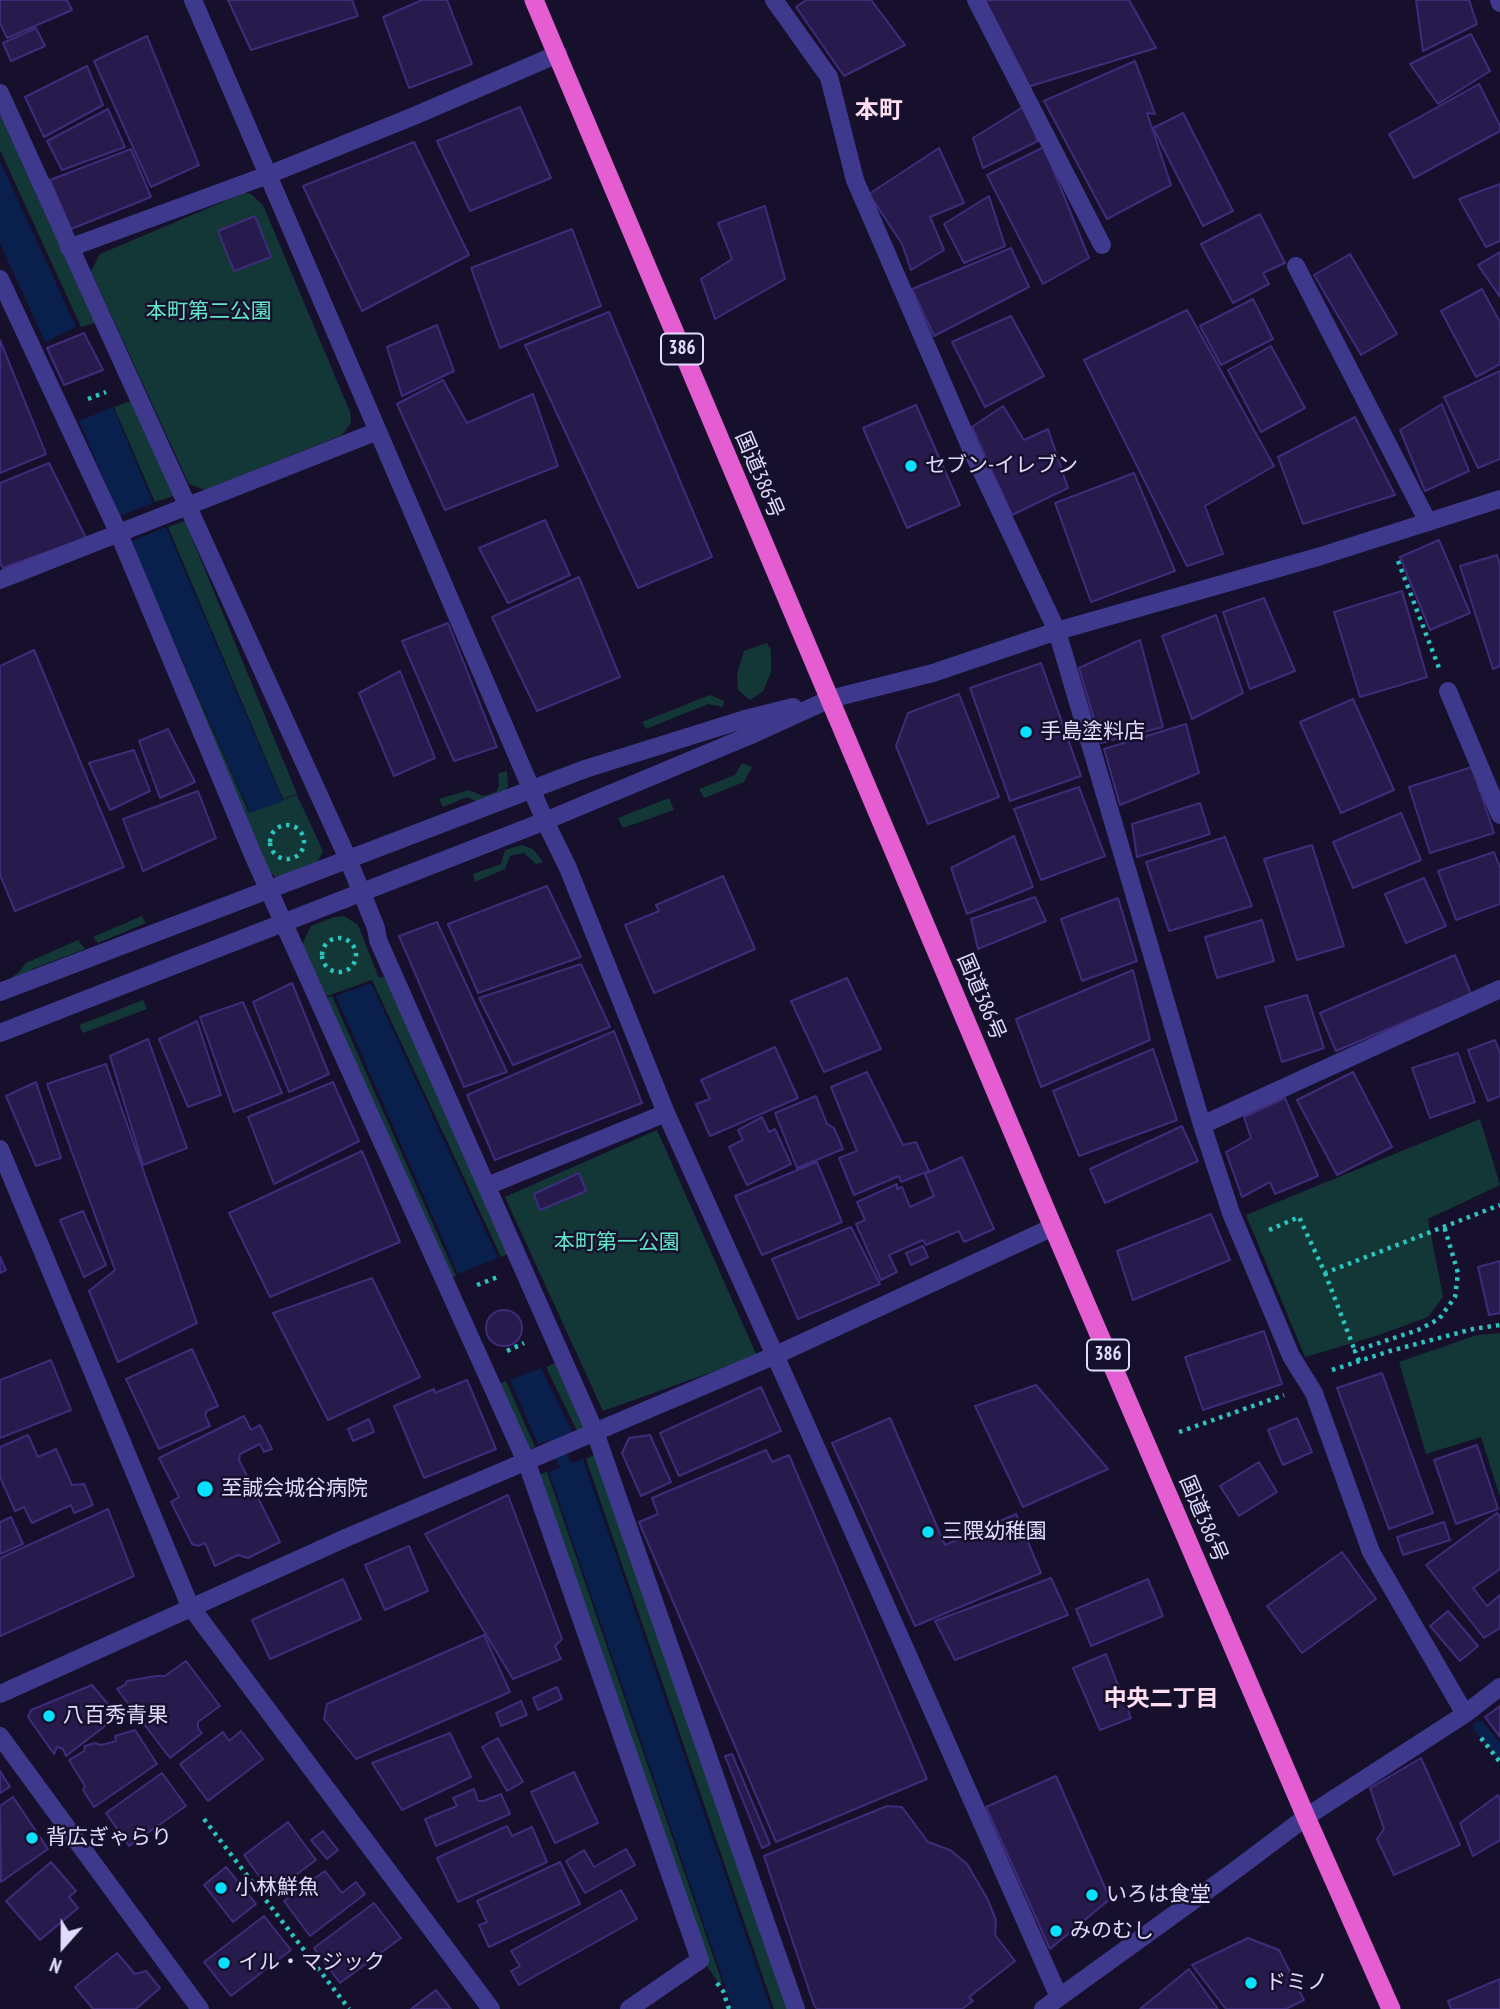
<!DOCTYPE html>
<html>
<head>
<meta charset="utf-8">
<style>
  body { margin:0 }
  #map { position:relative; width:1500px; height:2009px; overflow:hidden; background:#16102c; font-family:"PT Sans Narrow",sans-serif }
  canvas { display:block }
  .north { position:absolute; left:28px; top:1911px; width:70px; height:70px; -webkit-text-stroke:5px #16102c; paint-order:stroke; rotate:201deg; font-size:19px; font-weight:700; line-height:28px; text-align:center; color:#e1dcff }
  .north::after { content:''; display:block; margin:auto; width:24px; height:32px; background:#e1dcff; clip-path:polygon(50% 0,100% 100%,50% 72%,0 100%) }
</style>
</head>
<body>
<div id="map">
<canvas width="1500" height="2009"></canvas>
<div class="north">N</div>
</div>
<script>
const g = document.querySelector('canvas').getContext('2d');
g.lineJoin = 'round';
function fill(path, color) { g.fillStyle = color; g.fill(path, 'evenodd'); }
const toPath = rows => new Path2D(rows.map(r => 'M' + r).join(''));
function stroke(path, color, width, dash) { g.strokeStyle = color; g.lineWidth = width; g.lineCap = dash ? 'butt' : 'round'; g.setLineDash(dash || []); g.stroke(path); }
function label(font, color, halo, rows, align = 'center') {
  g.font = font + ' "PT Sans Narrow","Noto Sans JP",sans-serif'; g.lineWidth = 5; g.setLineDash([]); g.textBaseline = 'middle'; g.strokeStyle = halo; g.fillStyle = color; for (const [text, x, y, turn = 0] of rows) {
    g.save(); g.translate(x, y); g.rotate((+turn || 0) * Math.PI / 180); g.textAlign = isNaN(turn) ? turn : align; if (halo) g.strokeText(text, 0, 0); g.fillText(text, 0, 0); g.restore();
  }
}
fill(toPath([
  [0,115,95,323,81,327,0,150],
  [244,193,251,194,263,205,350,412,351,423,342,435,205,490,189,484,91,271,100,254],
  [130,401,174,496,155,502,114,407],
  [185,521,297,794,283,799,168,527],
  [130,543,248,811,241,814,297,795,323,851,314,868,280,881,260,863],
  [767,643,771,650,771,673,763,691,750,700,738,690,737,674,744,651],
  [710,695,724,701,723,707,708,704,646,729,642,722],
  [742,763,752,767,744,782,704,798,699,789,735,775],
  [507,771,508,786,503,794,482,804,467,797,443,807,439,799,469,790,483,796,496,792,499,786,498,773],
  [669,798,674,810,623,828,618,818],
  [522,845,533,849,543,862,536,864,524,853,510,856,505,869,475,882,473,874,501,864,505,850],
  [142,916,146,923,98,943,93,937],
  [344,916,358,925,379,978,385,976,510,1253,501,1257,372,980,327,996,300,949,311,926,334,917],
  [78,940,85,949,32,969,26,978,8,980,19,972,26,963],
  [332,996,456,1276,447,1280,323,999],
  [143,1000,147,1009,83,1033,79,1025],
  [1480,1119,1500,1185,1428,1219,1443,1297,1428,1317,1376,1336,1305,1357,1246,1215],
  [657,1130,757,1356,603,1411,505,1197],
  [1500,1333,1500,1497,1481,1437,1426,1454,1399,1362,1477,1335],
  [558,1362,586,1427,577,1431,546,1367],
  [506,1381,535,1447,527,1450,498,1385],
  [599,1453,789,2009,774,2009,586,1459],
  [547,1472,723,1985,720,1985,702,1959,534,1476]
]), '#133736');
fill(toPath([
  [0,161,76,327,45,342,0,243],
  [113,407,153,503,120,516,79,421],
  [166,527,283,801,250,813,130,542],
  [371,983,498,1258,458,1274,336,996],
  [541,1368,573,1433,538,1444,510,1380],
  [583,1459,771,2009,733,2009,549,1472]
]), '#09204d');
stroke(toPath([
  [555,1442,572,1480],
  [1479,1727,1500,1752]
]), '#09204d', 12);
const building = toPath([
  [0,0,67,0,72,10,7,38,0,23,0,0],
  [228,0,352,0,358,16,251,50,228,0],
  [422,0,447,0,472,64,409,88,383,17,422,0],
  [806,0,871,0,905,45,844,76,796,7,806,0],
  [977,0,1129,0,1156,48,1024,88,977,0],
  [1416,0,1469,0,1477,24,1423,51,1416,0],
  [36,28,45,46,11,61,3,43,36,28],
  [1471,34,1490,71,1438,104,1410,64,1471,34],
  [147,36,199,165,151,187,94,61,147,36],
  [1135,61,1155,114,1147,113,1171,185,1107,219,1044,101,1135,61],
  [87,66,103,105,44,137,25,97,87,66],
  [1479,84,1500,126,1500,131,1414,178,1389,134,1479,84],
  [520,107,551,178,470,211,437,141,520,107],
  [1023,107,1038,141,983,168,973,138,1023,107],
  [108,109,125,147,62,170,47,141,108,109],
  [1183,113,1233,211,1203,226,1153,128,1183,113],
  [414,142,469,255,362,311,303,186,414,142],
  [1044,147,1089,258,1043,284,987,175,1044,147],
  [939,148,964,203,930,217,944,250,911,270,902,244,869,194,939,148],
  [131,149,151,197,71,229,50,180,131,149],
  [1500,184,1500,241,1486,247,1459,199,1500,184],
  [989,196,1005,246,964,263,944,224,989,196],
  [765,206,785,279,715,319,701,279,732,259,718,223,765,206],
  [1260,214,1285,263,1263,273,1269,284,1233,303,1201,244,1260,214],
  [255,216,271,257,234,271,218,231,255,216],
  [572,229,601,306,500,348,471,268,572,229],
  [1011,248,1029,287,934,336,912,289,1011,248],
  [1500,252,1500,297,1478,265,1500,252],
  [1350,254,1397,334,1361,355,1314,275,1350,254],
  [1482,289,1500,322,1500,364,1476,377,1441,311,1482,289],
  [1253,299,1273,339,1221,365,1200,326,1253,299],
  [1187,310,1274,466,1205,506,1223,554,1187,566,1084,360,1187,310],
  [609,312,712,557,638,588,525,345,609,312],
  [1011,316,1044,376,985,407,952,342,1011,316],
  [437,325,454,371,402,396,387,347,437,325],
  [84,333,103,370,64,385,47,348,84,333],
  [0,340,46,454,0,473,0,340],
  [1271,346,1305,408,1261,432,1228,370,1271,346],
  [1500,371,1500,459,1478,468,1444,397,1500,371],
  [443,380,467,423,533,394,558,466,445,510,397,404,443,380],
  [1442,404,1469,471,1425,491,1400,430,1442,404],
  [916,405,960,505,907,528,863,428,916,405],
  [1003,406,1024,440,1048,429,1068,488,1012,515,972,427,1003,406],
  [1355,417,1395,495,1303,524,1278,457,1355,417],
  [49,463,86,538,3,568,0,563,0,483,49,463],
  [1134,473,1175,571,1091,602,1055,503,1134,473],
  [545,520,570,575,508,603,479,548,545,520],
  [1439,540,1470,613,1430,630,1400,557,1439,540],
  [1497,555,1500,566,1500,666,1493,669,1460,566,1497,555],
  [579,577,620,677,537,711,492,617,579,577],
  [1402,591,1427,677,1360,697,1334,612,1402,591],
  [1264,598,1295,671,1250,689,1223,612,1264,598],
  [1216,615,1243,693,1192,719,1162,636,1216,615],
  [448,623,497,747,454,761,402,641,448,623],
  [1140,640,1163,727,1101,743,1079,668,1140,640],
  [34,650,124,867,15,911,0,875,0,666,34,650],
  [1041,663,1081,776,1010,801,970,688,1041,663],
  [400,671,435,758,394,776,359,693,400,671],
  [959,694,999,797,928,824,896,746,908,713,959,694],
  [1353,699,1394,790,1341,813,1300,722,1353,699],
  [1186,724,1199,773,1120,805,1104,749,1186,724],
  [168,729,195,782,160,798,139,741,168,729],
  [134,750,150,791,110,810,89,763,134,750],
  [1472,767,1494,833,1430,853,1409,787,1472,767],
  [1079,787,1105,856,1041,880,1014,809,1079,787],
  [198,791,216,838,143,871,123,819,198,791],
  [1200,803,1210,834,1137,857,1132,824,1200,803],
  [1401,813,1421,860,1353,888,1333,842,1401,813],
  [1014,836,1033,887,967,914,951,868,1014,836],
  [1225,837,1252,906,1169,931,1146,862,1225,837],
  [1312,845,1344,946,1297,960,1264,859,1312,845],
  [1494,852,1500,868,1500,904,1456,920,1438,871,1494,852],
  [723,876,755,949,654,993,625,925,659,911,656,905,723,876],
  [1424,878,1446,926,1406,943,1385,894,1424,878],
  [547,886,581,957,478,993,448,924,547,886],
  [1035,897,1046,921,978,949,971,919,1035,897],
  [1118,898,1137,961,1082,981,1061,919,1118,898],
  [1262,920,1274,961,1217,978,1205,937,1262,920],
  [437,922,507,1072,464,1087,399,936,437,922],
  [1455,955,1471,994,1336,1051,1320,1013,1455,955],
  [581,964,610,1027,513,1065,479,998,581,964],
  [1133,970,1150,1040,1041,1087,1016,1019,1133,970],
  [847,978,881,1049,824,1072,791,1001,847,978],
  [292,983,329,1074,289,1092,253,1002,292,983],
  [1307,995,1324,1048,1282,1062,1265,1007,1307,995],
  [243,1002,282,1093,234,1112,200,1017,243,1002],
  [197,1021,221,1095,188,1107,159,1039,197,1021],
  [614,1031,642,1103,495,1160,467,1095,614,1031],
  [148,1039,187,1148,143,1165,110,1056,148,1039],
  [1495,1040,1500,1053,1500,1096,1488,1101,1468,1050,1495,1040],
  [775,1047,798,1098,710,1136,696,1104,710,1099,701,1080,775,1047],
  [1153,1049,1177,1120,1079,1156,1053,1091,1153,1049],
  [1458,1053,1475,1102,1430,1118,1412,1068,1458,1053],
  [106,1064,197,1323,118,1362,89,1291,115,1270,47,1084,106,1064],
  [867,1072,903,1145,916,1142,929,1171,901,1182,899,1176,854,1195,839,1158,857,1151,831,1087,867,1072],
  [1353,1072,1392,1147,1337,1175,1297,1100,1353,1072],
  [36,1082,61,1158,36,1166,6,1096,36,1082],
  [333,1082,359,1141,274,1184,248,1117,333,1082],
  [816,1096,827,1124,834,1128,843,1149,797,1168,775,1113,816,1096],
  [1285,1098,1318,1176,1275,1194,1270,1182,1242,1197,1226,1152,1251,1138,1244,1117,1285,1098],
  [762,1117,769,1132,775,1129,791,1164,747,1185,729,1147,743,1140,738,1130,762,1117],
  [1182,1126,1198,1161,1105,1203,1090,1169,1182,1126],
  [362,1151,400,1242,270,1297,229,1213,362,1151],
  [962,1157,994,1229,964,1242,959,1231,926,1245,923,1240,889,1255,897,1272,881,1280,856,1224,865,1220,857,1202,897,1184,897,1189,902,1187,910,1207,934,1196,925,1174,962,1157],
  [817,1162,842,1222,762,1255,735,1196,817,1162],
  [579,1173,586,1191,540,1210,534,1194,579,1173],
  [83,1211,106,1265,84,1277,60,1220,83,1211],
  [1211,1214,1230,1260,1133,1300,1117,1251,1211,1214],
  [851,1227,880,1284,798,1319,772,1259,851,1227],
  [923,1246,928,1257,911,1265,906,1253,923,1246],
  [0,1257,6,1270,0,1273,0,1257],
  [1500,1261,1500,1313,1489,1315,1478,1267,1500,1261],
  [372,1278,420,1377,328,1420,273,1313,372,1278],
  '486 1328a18 18 0 1 1 36 0a18 18 0 1 1-36 0Z',
  [1264,1331,1282,1384,1203,1410,1185,1357,1264,1331],
  [192,1349,218,1406,207,1411,205,1415,210,1426,159,1449,126,1379,192,1349],
  [51,1360,71,1410,0,1438,0,1380,51,1360],
  [1382,1373,1433,1513,1389,1529,1337,1388,1382,1373],
  [467,1380,496,1449,424,1478,394,1406,434,1389,435,1393,467,1380],
  [1036,1385,1108,1469,1023,1507,975,1406,1036,1385],
  [761,1387,781,1431,679,1476,660,1433,761,1387],
  [244,1416,251,1430,260,1425,272,1449,264,1452,260,1444,240,1454,239,1460,280,1542,248,1558,238,1555,215,1566,205,1543,198,1546,192,1544,171,1502,179,1497,159,1458,244,1416],
  [890,1418,945,1545,1016,1514,1041,1573,915,1626,832,1443,890,1418],
  [1297,1418,1312,1452,1283,1465,1268,1430,1297,1418],
  [369,1419,374,1432,353,1441,348,1429,369,1419],
  [28,1435,38,1457,56,1449,72,1485,84,1484,93,1505,74,1513,71,1505,32,1523,24,1507,15,1511,0,1477,0,1447,28,1435],
  [650,1435,671,1482,641,1496,622,1453,629,1438,650,1435],
  [1477,1445,1498,1509,1456,1524,1434,1460,1477,1445],
  [766,1450,772,1462,789,1455,927,1779,776,1842,639,1522,658,1514,652,1498,766,1450],
  [1259,1462,1277,1492,1239,1516,1220,1486,1259,1462],
  [508,1495,562,1639,555,1646,561,1659,513,1679,425,1534,508,1495],
  [108,1509,134,1576,0,1636,0,1558,108,1509],
  [1497,1513,1500,1517,1500,1569,1473,1588,1487,1606,1500,1595,1500,1628,1484,1638,1426,1565,1497,1513],
  [11,1517,23,1544,0,1554,0,1522,11,1517],
  [1444,1522,1450,1540,1403,1555,1397,1537,1444,1522],
  [409,1546,428,1591,385,1610,365,1565,409,1546],
  [1342,1552,1376,1599,1302,1653,1267,1606,1342,1552],
  [1051,1578,1068,1615,955,1660,935,1621,1051,1578],
  [343,1579,361,1619,270,1659,252,1620,343,1579],
  [1148,1579,1163,1616,1091,1646,1076,1609,1148,1579],
  [1448,1611,1478,1646,1460,1661,1430,1626,1448,1611],
  [484,1635,510,1692,356,1759,324,1719,327,1704,484,1635],
  [1106,1654,1131,1718,1100,1730,1073,1668,1106,1654],
  [186,1661,220,1706,198,1722,198,1728,202,1733,170,1758,117,1689,125,1685,127,1681,156,1676,165,1676,186,1661],
  [92,1685,118,1716,66,1756,63,1749,57,1747,54,1754,28,1717,31,1710,92,1685],
  [557,1687,562,1699,538,1710,533,1698,557,1687],
  [521,1701,527,1715,501,1726,496,1713,521,1701],
  [1500,1706,1500,1737,1485,1717,1500,1706],
  [135,1730,157,1764,94,1807,83,1790,85,1786,69,1760,84,1751,85,1746,95,1743,101,1745,116,1741,115,1736,135,1730],
  [241,1731,263,1759,208,1801,180,1764,223,1732,229,1741,241,1731],
  [450,1733,471,1777,402,1810,372,1763,450,1733],
  [498,1738,523,1782,507,1791,482,1747,498,1738],
  [732,1754,770,1844,762,1848,725,1756,732,1754],
  [1421,1758,1460,1845,1394,1875,1377,1839,1384,1829,1370,1788,1421,1758],
  [0,1771,10,1787,0,1793,0,1771],
  [574,1772,598,1823,555,1843,531,1792,574,1772],
  [162,1773,186,1806,129,1846,106,1813,162,1773],
  [1056,1776,1110,1899,1050,1949,986,1807,1056,1776],
  [474,1789,478,1801,483,1801,501,1794,510,1814,436,1846,425,1819,457,1806,453,1798,474,1789],
  [1498,1795,1500,1799,1500,1840,1473,1856,1460,1823,1498,1795],
  [13,1797,48,1849,1,1882,0,1806,13,1797],
  [887,1806,902,1807,928,1842,950,1850,967,1864,987,1898,996,1920,995,1935,1015,1961,969,1997,973,2001,962,2009,817,2009,814,2005,764,1856,887,1806],
  [288,1822,316,1860,271,1893,244,1855,288,1822],
  [507,1826,512,1836,532,1827,547,1862,458,1902,437,1858,507,1826],
  [323,1831,338,1850,327,1859,311,1840,323,1831],
  [626,1849,635,1865,585,1893,566,1861,584,1850,594,1867,626,1849],
  [51,1862,76,1891,69,1897,78,1908,40,1940,6,1901,51,1862],
  [560,1862,580,1904,489,1947,479,1925,487,1922,477,1901,560,1862],
  [226,1867,256,1904,233,1922,204,1885,226,1867],
  [325,1871,342,1893,356,1882,365,1894,310,1936,284,1901,325,1871],
  [621,1890,637,1919,519,1985,511,1971,520,1966,511,1951,621,1890],
  [374,1903,401,1938,340,1983,314,1948,374,1903],
  [264,1916,291,1950,231,1996,204,1962,264,1916],
  [1248,1938,1279,1950,1304,2000,1286,2009,1226,2009,1192,1965,1248,1938],
  [117,1953,135,1974,146,1971,160,1988,136,2009,93,2009,75,1987,117,1953],
  [1189,1969,1218,2009,1140,2009,1189,1969],
  [1500,1979,1500,2009,1451,2009,1448,2001,1500,1979],
  [436,1990,451,2009,411,2009,436,1990]
]);
fill(building, '#271b4e');
stroke(building, '#3e2c7b', 2);
stroke(toPath([
  [88,399,106,392],
  [1398,561,1439,668],
  '270 842a17 17 0 1 1 34 0a17 17 0 1 1-34 0Z',
  '322 955a17 17 0 1 1 34 0a17 17 0 1 1-34 0Z',
  [1269,1230,1299,1217,1325,1273,1500,1205],
  [1325,1273,1355,1351],
  [477,1285,498,1277],
  [507,1351,524,1343],
  [1359,1361,1355,1351,1418,1330,1439,1319,1455,1297,1458,1273,1444,1226],
  [1332,1370,1390,1351,1473,1329,1500,1325],
  [1179,1432,1284,1395],
  [1481,1738,1500,1762],
  [204,1819,349,2009],
  [717,1983,723,1991,729,2009]
]), '#2bc4be', 4.5, [3.5, 5]);
stroke(toPath([
  [976,0,1102,245],
  [1296,266,1428,522]
]), '#3f398d', 18);
stroke(toPath([
  [193,0,545,821,568,868,666,1113,796,1402,1059,1997],
  [774,0,829,77,855,180,972,451,1057,631,1202,1125,1231,1213,1291,1356,1314,1393,1371,1552,1465,1714],
  [0,93,348,859,376,928,378,940,595,1432,796,2009],
  [69,248,268,175,414,116,558,54],
  [0,279,119,534,253,855,528,1466,700,1960,629,2009],
  [0,580,378,431],
  [1448,691,1500,815],
  [830,699,933,673,1057,631,1321,556,1500,499],
  [1202,1125,1500,989],
  [0,1149,190,1606,491,2009],
  [487,1186,666,1113],
  [0,1694,348,1537,776,1355,1053,1227],
  [0,1736,200,2009],
  [1306,1817,1465,1714,1500,1687]
]), '#3f398d', 18);
stroke(toPath([
  [1499,0,1500,3],
  [0,992,585,769,745,719,793,707],
  [0,1033,545,821,751,735,830,699],
  [1043,2009,1237,1869,1306,1817]
]), '#3f398d', 18);
stroke(toPath([
  [534,0,1053,1227,1306,1817,1391,2009]
]), '#e45dd1', 19);
for (const [x, y, r, color] of [
  [911,466,7,"#08e0ff"],
  [1026,732,7,"#08e0ff"],
  [205,1489,9,"#08e0ff"],
  [928,1532,7,"#08e0ff"],
  [49,1716,7,"#08e0ff"],
  [32,1838,7,"#08e0ff"],
  [221,1888,7,"#08e0ff"],
  [1092,1895,7,"#08e0ff"],
  [1056,1931,7,"#08e0ff"],
  [224,1963,7,"#08e0ff"],
  [1251,1983,7,"#08e0ff"]
]) { const dot = new Path2D(); dot.arc(x, y, r, 0, 2 * Math.PI); g.fillStyle = color; g.fill(dot); stroke(dot, '#16102c', 2.5); }
for (const [x, y, w] of [
  [682,349,42],
  [1108,1355,42]
]) { const box = new Path2D(); box.roundRect(x - w / 2, y - 15.5, w, 31, 5); g.fillStyle = '#16102c'; g.fill(box); stroke(box, '#e1dcff', 2); }
label('bold 19px', '#e1dcff', null, [
  ["386",682,349],
  ["386",1108,1355]
]);
label('21px', '#61e6c8', '#16102c', [
  ["本町第二公園",209,312],
  ["本町第一公園",617,1243]
]);
label('21px', '#e1dcff', '#16102c', [
  ["セブン-イレブン",925,466],
  ["手島塗料店",1040,732],
  ["至誠会城谷病院",221,1489],
  ["三隈幼稚園",942,1532],
  ["八百秀青果",63,1716],
  ["背広ぎゃらり",46,1838],
  ["小林鮮魚",235,1888],
  ["いろは食堂",1106,1895],
  ["みのむし",1070,1931],
  ["イル・マジック",238,1963],
  ["ドミノ",1265,1983]
], 'left');
label('21px', '#e1dcff', '#16102c', [
  ["国道386号",759,475,67],
  ["国道386号",981,997,67],
  ["国道386号",1203,1519,67]
]);
label('bold 23px', '#ffdef2', '#16102c', [
  ["中央二丁目",1161,1699]
]);
label('bold 24px', '#ffdef2', '#16102c', [
  ["本町",879,111]
]);
</script>
</body>
</html>
